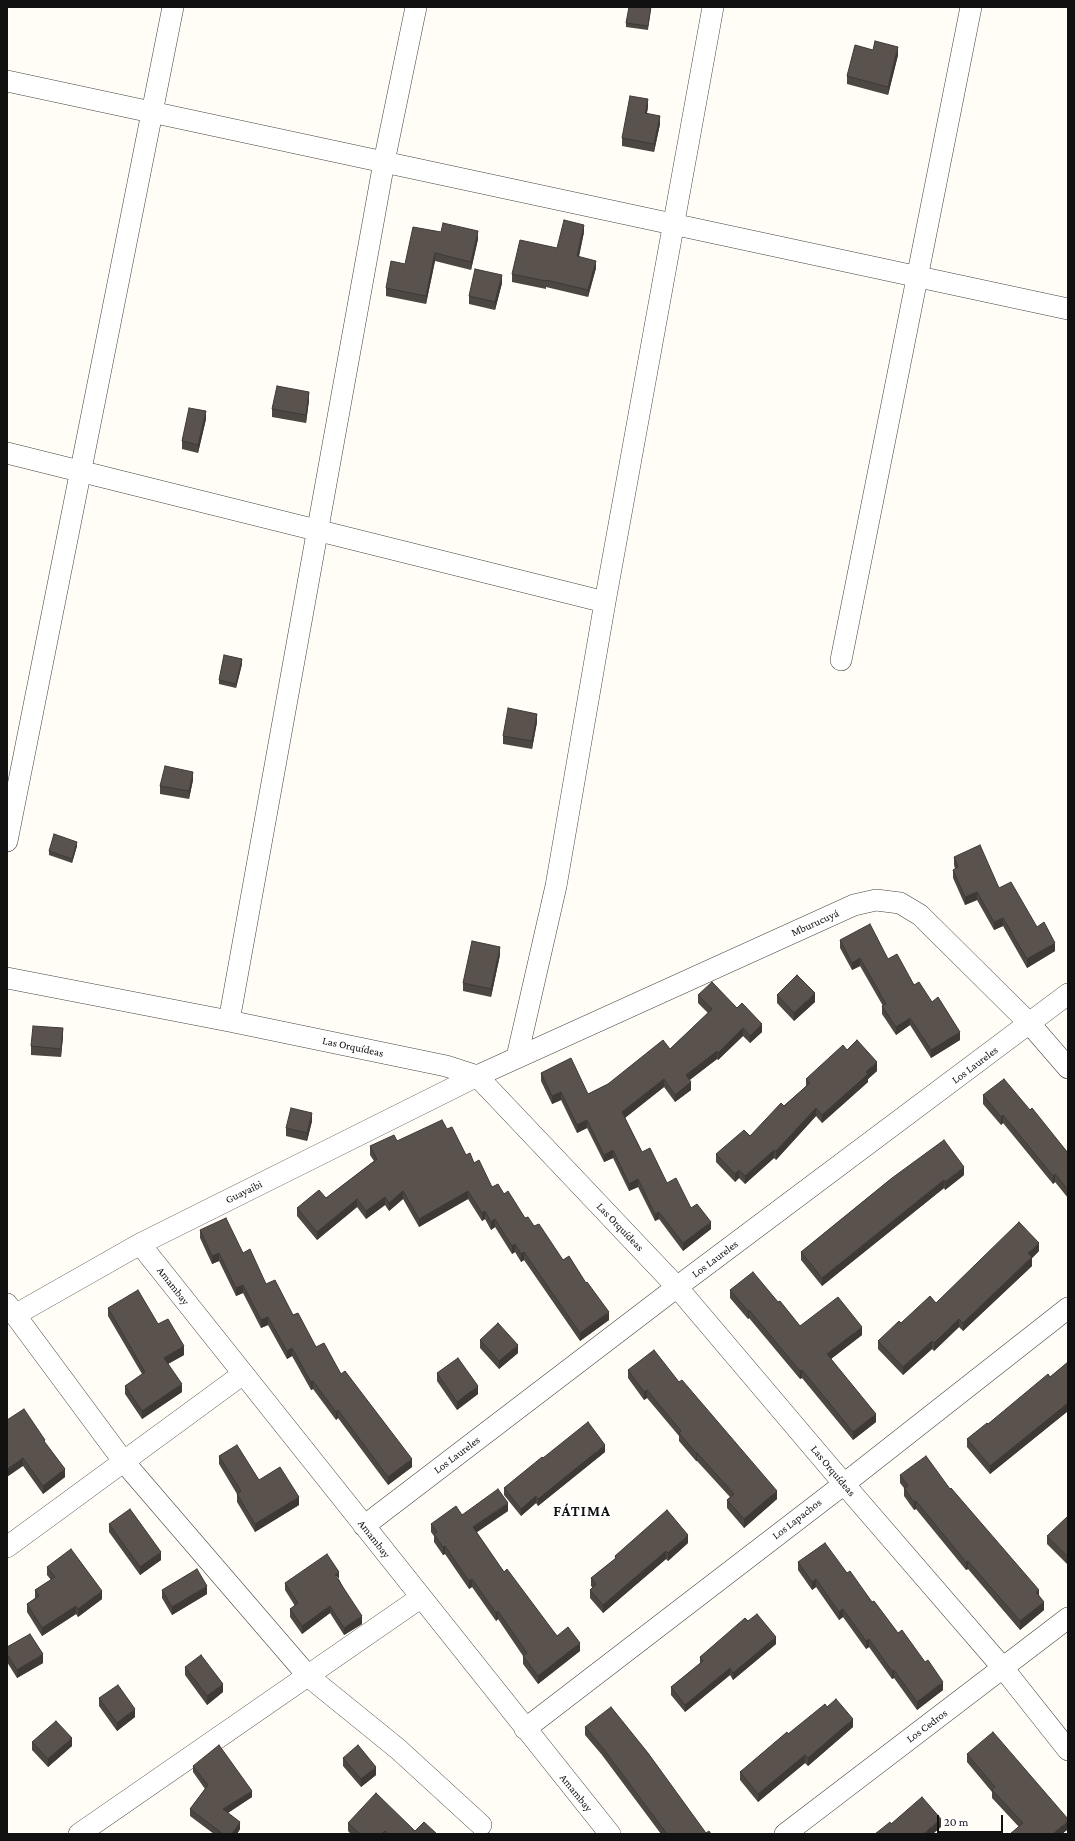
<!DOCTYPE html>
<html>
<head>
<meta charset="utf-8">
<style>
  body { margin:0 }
  #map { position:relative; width:1075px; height:1841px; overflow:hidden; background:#fffdf5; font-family:"Crimson Pro",serif }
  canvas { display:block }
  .frame { position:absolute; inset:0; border:8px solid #111; pointer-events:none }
  .scale { position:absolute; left:937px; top:1815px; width:66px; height:18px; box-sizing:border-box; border:2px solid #111; border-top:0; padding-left:5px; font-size:12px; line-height:14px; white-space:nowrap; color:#111; -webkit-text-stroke:3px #fff; paint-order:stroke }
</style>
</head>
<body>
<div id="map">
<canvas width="1075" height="1841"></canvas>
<div class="frame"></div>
<div class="scale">20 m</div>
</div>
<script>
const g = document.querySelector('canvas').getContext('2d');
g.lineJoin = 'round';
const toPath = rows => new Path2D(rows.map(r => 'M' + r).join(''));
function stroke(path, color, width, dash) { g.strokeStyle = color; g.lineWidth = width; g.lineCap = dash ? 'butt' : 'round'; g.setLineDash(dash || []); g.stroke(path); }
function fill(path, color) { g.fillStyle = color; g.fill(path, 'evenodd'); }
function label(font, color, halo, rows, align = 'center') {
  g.font = font + ' "Crimson Pro",serif'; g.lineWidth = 4; g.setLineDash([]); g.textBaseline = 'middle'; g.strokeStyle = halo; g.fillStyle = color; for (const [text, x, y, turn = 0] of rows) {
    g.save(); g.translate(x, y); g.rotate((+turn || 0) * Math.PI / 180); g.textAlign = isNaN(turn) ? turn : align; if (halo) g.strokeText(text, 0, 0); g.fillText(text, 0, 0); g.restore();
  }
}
const minor = toPath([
  [7,81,1068,309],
  [7,453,605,602],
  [841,660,971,7],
  [7,841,173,7],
  [7,978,229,1021,446,1066,477,1076,677,1287,844,1484,1003,1668,1068,1750],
  [229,1021,384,162,416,7],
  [517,1057,556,886,605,602,713,7],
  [140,1244,610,1834],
  [7,1304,124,1462,308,1676,398,1749,481,1825],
  [15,1315,140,1244,477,1076,854,905,876,900,900,903,920,915,1030,1024,1068,1068],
  [364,1526,677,1287,1068,994],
  [7,1547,243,1374],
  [525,1729,844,1484,1068,1308],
  [79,1834,420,1598],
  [785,1834,1068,1618]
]);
stroke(minor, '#444', 22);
stroke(minor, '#fff', 21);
fill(toPath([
  [651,7,648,30,626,27,626,23],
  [873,50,898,55,888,95,847,84,847,76],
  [648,107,647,113,660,124,654,152,622,146,622,138],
  [441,232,478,239,471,270,435,261,426,304,386,296,386,288,405,264],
  [584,232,579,257,596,268,588,297,546,287,546,289,512,282,512,274],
  [502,283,495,310,469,304,469,296],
  [309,400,306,423,272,417,272,409],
  [206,419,198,453,182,449,182,441],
  [242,664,236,688,219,684,219,680],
  [537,722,532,749,503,744,503,736],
  [193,780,189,799,160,794,160,786],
  [77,846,72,863,49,855,49,851],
  [1068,855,1068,865,1067,864,1067,856],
  [954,857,999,888,1037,927,1055,951,1027,968,1003,926,994,930,977,900,965,905,953,878,953,870,955,869,954,865],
  [840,940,888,959,932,1002,960,1040,931,1058,910,1025,896,1035,882,1014,882,1006,883,1006,860,966,852,970,840,948],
  [500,955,491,997,463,991,463,983],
  [698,995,737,1008,762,1032,750,1043,743,1036,718,1060,717,1059,689,1080,691,1090,675,1102,664,1087,625,1118,642,1152,667,1183,711,1229,683,1251,659,1219,655,1221,638,1187,629,1191,613,1158,604,1162,587,1128,577,1133,561,1100,552,1104,541,1081,541,1073,588,1094,608,1084,670,1049,708,1013,698,1003],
  [777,995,815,1002,794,1021,777,1003],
  [63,1036,61,1057,31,1055,31,1046],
  [847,1050,877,1071,868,1079,868,1082,822,1123,816,1116,776,1160,774,1158,745,1184,739,1178,735,1182,716,1162,716,1154,750,1136,806,1086,806,1079],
  [983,1095,1030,1110,1068,1153,1068,1198,1055,1182,1053,1184,1003,1123,1001,1125,983,1104],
  [312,1121,307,1141,286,1136,286,1128],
  [447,1129,466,1155,474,1163,492,1187,504,1194,525,1218,534,1226,563,1260,609,1320,580,1341,524,1260,521,1262,515,1252,512,1254,495,1227,491,1230,485,1219,482,1221,468,1199,419,1227,403,1199,389,1211,385,1205,366,1219,357,1207,317,1240,297,1216,297,1208,326,1198,374,1161,370,1155,370,1146,397,1141],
  [964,1175,945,1190,944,1188,822,1286,801,1260,801,1252,892,1178],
  [200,1230,243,1253,266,1284,293,1315,316,1347,341,1374,412,1467,388,1485,338,1418,336,1420,313,1389,311,1390,292,1356,287,1359,268,1325,261,1328,243,1293,236,1296,219,1261,212,1264,200,1238],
  [1039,1251,1032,1258,1032,1266,963,1331,959,1327,934,1351,932,1349,903,1375,878,1349,878,1341,901,1323,936,1303],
  [730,1290,778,1302,800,1326,862,1335,831,1359,876,1422,853,1440,802,1378,800,1379,749,1318,748,1319,730,1298],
  [108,1308,158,1324,184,1355,168,1364,182,1392,142,1419,125,1394,125,1386,142,1374,108,1316],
  [480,1340,518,1353,499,1369,480,1348],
  [1068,1362,1068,1411,990,1474,967,1447,967,1439,988,1424,1050,1377],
  [628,1370,679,1382,777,1499,744,1528,727,1508,727,1500,730,1497,697,1461,696,1461,679,1441,679,1436,647,1398,644,1400,628,1378],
  [437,1373,478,1394,457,1410,437,1381],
  [7,1420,45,1443,65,1477,43,1494,23,1466],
  [605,1452,538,1506,536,1503,521,1516,504,1495,504,1488,543,1458],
  [219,1456,259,1480,299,1505,255,1532,237,1502,237,1494,219,1464],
  [900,1475,950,1489,1039,1595,1044,1610,1020,1630,968,1569,966,1570,916,1509,914,1510,904,1496,904,1488,900,1483],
  [508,1511,476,1532,504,1572,557,1636,580,1651,538,1684,523,1664,523,1656,498,1619,496,1621,472,1587,469,1589,445,1554,443,1555,434,1542,434,1536,431,1532,431,1524,462,1515],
  [1068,1516,1068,1565,1047,1544,1047,1536],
  [109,1524,161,1560,140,1575,109,1532],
  [688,1543,668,1561,666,1559,603,1613,590,1598,590,1590,593,1588,591,1586,591,1578,615,1559,615,1556],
  [798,1562,847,1573,872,1602,943,1690,917,1710,894,1678,892,1679,869,1647,866,1649,843,1617,839,1620,816,1587,812,1590,798,1570],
  [47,1567,102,1599,78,1617,76,1614,42,1636,27,1612,27,1604,35,1598,35,1590,51,1580,47,1575],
  [339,1579,362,1624,344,1635,330,1613,302,1634,290,1617,290,1609,295,1606,285,1590,285,1583],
  [162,1590,207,1594,172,1615,162,1598],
  [748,1621,776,1644,733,1680,730,1675,685,1712,671,1695,671,1687,700,1663,700,1657],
  [7,1647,43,1663,17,1678,7,1662],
  [185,1667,223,1692,207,1705,185,1675],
  [99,1698,135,1717,117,1731,99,1706],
  [827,1707,853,1727,808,1766,805,1763,758,1802,740,1780,740,1772,788,1734],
  [585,1727,706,1833,711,1834,661,1834,602,1755,585,1735],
  [32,1742,72,1746,48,1767,32,1750],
  [967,1754,1068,1829,1062,1834,1010,1834,1019,1827,992,1798,992,1792,967,1762],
  [343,1758,376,1775,361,1787,343,1766],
  [193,1766,252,1797,228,1813,240,1829,237,1834,214,1834,190,1816,190,1809,205,1789,193,1772],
  [348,1823,415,1831,437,1834,351,1834,348,1831]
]), '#4d4742');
fill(toPath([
  [898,47,898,55,888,95,888,87],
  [648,99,648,107,645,121,645,113],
  [660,116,660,124,654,152,654,144],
  [584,225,584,232,577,264,577,256],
  [478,231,478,239,471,270,471,262],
  [435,253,435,261,426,304,426,296],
  [596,261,596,268,588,297,588,290],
  [502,275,502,283,495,310,495,302],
  [309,392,309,400,306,423,306,415],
  [206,411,206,419,198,453,198,445],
  [242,659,242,664,236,688,236,684],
  [537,714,537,722,532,749,532,741],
  [193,772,193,780,189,799,189,791],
  [77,842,77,846,72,863,72,859],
  [977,892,977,900,965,905,965,897],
  [1003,918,1003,926,994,930,994,922],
  [1055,943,1055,951,1027,968,1027,959],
  [500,947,500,955,491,997,491,989],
  [860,958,860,966,852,970,852,963],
  [815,993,815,1002,794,1021,794,1013],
  [910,1018,910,1025,896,1035,896,1027],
  [762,1024,762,1032,750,1043,750,1036],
  [63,1028,63,1036,61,1057,61,1049],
  [743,1028,743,1036,718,1060,718,1053],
  [960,1032,960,1040,931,1058,931,1050],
  [717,1051,717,1059,686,1083,686,1075],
  [877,1062,877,1071,868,1079,868,1082,822,1123,822,1115,866,1072],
  [664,1079,664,1087,622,1120,622,1112],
  [691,1082,691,1090,675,1102,675,1095],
  [561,1092,561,1100,552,1104,552,1096],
  [816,1108,816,1116,776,1160,776,1151],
  [312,1113,312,1121,307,1141,307,1133],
  [1003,1115,1003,1123,1001,1125,1001,1117],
  [587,1120,587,1128,577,1133,577,1125],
  [613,1150,613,1158,604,1162,604,1155],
  [774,1150,774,1158,745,1184,745,1176],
  [964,1167,964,1175,945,1190,945,1182],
  [739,1170,739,1178,735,1182,735,1174],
  [1055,1174,1055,1182,1053,1184,1053,1176],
  [638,1179,638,1187,629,1191,629,1184],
  [944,1180,944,1188,822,1286,822,1278],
  [403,1191,403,1199,389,1211,389,1203],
  [468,1191,468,1199,419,1227,419,1219],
  [385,1197,385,1205,366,1219,366,1211],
  [357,1199,357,1207,317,1240,317,1232],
  [485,1211,485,1219,482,1221,482,1213],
  [659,1212,659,1219,655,1221,655,1214],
  [495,1219,495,1227,491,1230,491,1222],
  [711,1222,711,1229,683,1251,683,1243],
  [1039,1243,1039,1251,1032,1258,1032,1266,963,1331,963,1323,1028,1253],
  [515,1244,515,1252,512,1254,512,1246],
  [524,1252,524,1260,521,1262,521,1254],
  [219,1253,219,1261,212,1264,212,1256],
  [243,1285,243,1293,236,1296,236,1288],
  [749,1310,749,1318,748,1319,748,1311],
  [609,1312,609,1320,580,1341,580,1333],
  [268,1317,268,1325,261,1328,261,1320],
  [959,1319,959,1327,934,1351,934,1343],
  [862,1327,862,1335,827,1362,827,1354],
  [932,1341,932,1349,903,1375,903,1367],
  [518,1345,518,1353,499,1369,499,1361],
  [184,1346,184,1355,164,1366,164,1358],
  [292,1348,292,1356,287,1359,287,1351],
  [802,1370,802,1378,800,1379,800,1371],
  [313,1381,313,1389,311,1390,311,1382],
  [182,1384,182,1392,142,1419,142,1411],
  [478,1386,478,1394,457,1410,457,1402],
  [647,1390,647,1398,644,1400,644,1392],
  [1068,1403,1068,1411,990,1474,990,1466],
  [338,1410,338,1418,336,1420,336,1412],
  [876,1414,876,1422,853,1440,853,1432],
  [605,1445,605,1452,538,1506,538,1499],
  [696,1453,697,1453,697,1461,696,1461],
  [23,1458,23,1466,7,1477,7,1469],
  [412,1459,412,1467,388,1485,388,1477],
  [65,1469,65,1477,43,1494,43,1486],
  [777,1491,777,1499,744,1528,744,1519],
  [536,1496,536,1503,521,1516,521,1509],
  [299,1497,299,1505,255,1532,255,1524],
  [916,1501,916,1509,914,1510,914,1502],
  [508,1503,508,1511,473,1535,473,1527],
  [688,1535,688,1543,668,1561,668,1553],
  [445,1546,445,1554,443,1555,443,1547],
  [666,1551,666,1559,603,1613,603,1605],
  [161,1552,161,1560,140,1575,140,1567],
  [968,1561,968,1569,966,1570,966,1562],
  [339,1572,339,1579,335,1575],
  [472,1579,472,1587,469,1589,469,1581],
  [816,1579,816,1587,812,1590,812,1582],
  [207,1586,207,1594,172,1615,172,1607],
  [1039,1590,1039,1598,1036,1592],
  [102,1591,102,1599,78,1617,78,1609],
  [1044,1602,1044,1610,1020,1630,1020,1621],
  [76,1606,76,1614,42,1636,42,1628],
  [330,1606,330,1613,302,1634,302,1626],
  [843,1609,843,1617,839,1620,839,1612],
  [498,1611,498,1619,496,1621,496,1613],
  [362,1616,362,1624,344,1635,344,1628],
  [776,1637,776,1644,733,1680,733,1673],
  [869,1639,869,1647,866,1649,866,1641],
  [580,1643,580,1651,538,1684,538,1676],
  [43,1654,43,1663,17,1678,17,1670],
  [730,1668,730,1675,685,1712,685,1705],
  [894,1670,894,1678,892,1679,892,1671],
  [943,1682,943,1690,917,1710,917,1702],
  [223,1684,223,1692,207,1705,207,1696],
  [135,1709,135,1717,117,1731,117,1723],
  [853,1719,853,1727,808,1766,808,1758],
  [72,1738,72,1746,48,1767,48,1759],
  [805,1755,805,1763,758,1802,758,1794],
  [376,1767,376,1775,361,1787,361,1779],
  [252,1791,252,1797,223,1816,223,1809],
  [941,1819,941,1827,933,1834,923,1834],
  [1068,1821,1068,1829,1062,1834,1053,1834],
  [240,1822,240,1829,237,1834,232,1834]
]), '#3f3936');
const building = toPath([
  [629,7,651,7,648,26,626,23,629,7],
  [875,41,898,47,888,87,847,76,855,45,873,50,875,41],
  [630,96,648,99,645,113,660,116,654,144,622,138,630,96],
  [564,220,584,225,577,256,596,261,588,290,546,280,546,281,512,274,520,240,557,248,564,220],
  [443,223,478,231,471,262,435,253,426,296,386,288,391,261,405,264,413,227,441,232,443,223],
  [475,269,502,275,495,302,469,296,475,269],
  [277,386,309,392,306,415,272,409,277,386],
  [189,408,206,411,198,445,182,441,189,408],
  [224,655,242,659,236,684,219,680,224,655],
  [508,708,537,714,532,741,503,736,508,708],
  [165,766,193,772,189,791,160,786,165,766],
  [54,834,77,842,72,859,49,851,54,834],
  [980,845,999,888,1011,882,1037,927,1044,922,1055,943,1027,959,1003,918,994,922,977,892,965,897,953,870,958,867,954,857,980,845],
  [870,924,888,959,897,954,914,985,919,982,932,1002,938,997,960,1032,931,1050,910,1018,896,1027,882,1006,886,1004,860,958,852,963,840,940,870,924],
  [472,941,500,947,491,989,463,983,472,941],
  [797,975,815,993,794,1013,777,995,797,975],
  [712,982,737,1008,742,1003,762,1024,750,1036,743,1028,718,1053,717,1051,686,1075,691,1082,675,1095,664,1079,622,1112,642,1152,650,1148,667,1183,676,1178,691,1208,697,1204,711,1222,683,1243,659,1212,655,1214,638,1179,629,1184,613,1150,604,1155,587,1120,577,1125,561,1092,552,1096,541,1073,571,1058,588,1094,608,1084,663,1040,670,1049,712,1009,698,995,712,982],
  [33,1026,63,1028,61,1049,31,1046,33,1026],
  [857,1040,877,1062,866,1072,868,1074,822,1115,816,1108,776,1151,774,1150,745,1176,739,1170,735,1174,716,1154,744,1130,750,1136,781,1103,784,1106,810,1083,806,1079,843,1045,847,1050,857,1040],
  [1004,1079,1030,1110,1032,1108,1068,1153,1068,1190,1055,1174,1053,1176,1003,1115,1001,1117,983,1095,1004,1079],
  [291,1108,312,1113,307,1133,286,1128,291,1108],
  [442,1120,447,1129,452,1127,466,1155,470,1153,474,1163,479,1160,492,1187,498,1184,504,1194,508,1191,525,1218,528,1217,534,1226,539,1224,563,1260,569,1256,586,1283,587,1282,609,1312,580,1333,524,1252,521,1254,515,1244,512,1246,495,1219,491,1222,485,1211,482,1213,468,1191,419,1219,403,1191,389,1203,385,1197,366,1211,357,1199,317,1232,297,1208,319,1190,326,1198,377,1159,370,1146,394,1135,397,1141,442,1120],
  [944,1140,964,1167,945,1182,944,1180,822,1278,801,1252,892,1178,944,1140],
  [226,1218,243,1253,250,1249,266,1284,275,1280,293,1315,298,1313,316,1347,324,1343,341,1374,345,1371,412,1459,388,1477,338,1410,336,1412,313,1381,311,1382,292,1348,287,1351,268,1317,261,1320,243,1285,236,1288,219,1253,212,1256,200,1230,226,1218],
  [1019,1222,1039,1243,1028,1253,1032,1257,963,1323,959,1319,934,1343,932,1341,903,1367,878,1341,899,1321,901,1323,930,1296,936,1303,1019,1222],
  [753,1272,778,1302,780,1301,800,1326,838,1297,862,1327,827,1354,876,1414,853,1432,802,1370,800,1371,749,1310,748,1311,730,1290,753,1272],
  [138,1290,158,1324,168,1319,184,1346,164,1358,182,1384,142,1411,125,1386,145,1372,108,1308,138,1290],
  [498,1323,518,1345,499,1361,480,1340,498,1323],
  [654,1350,679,1382,682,1380,777,1491,744,1519,727,1500,734,1494,697,1453,696,1453,679,1433,681,1431,647,1390,644,1392,628,1370,654,1350],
  [458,1358,478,1386,457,1402,437,1373,458,1358],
  [1068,1362,1068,1403,990,1466,967,1439,987,1423,988,1424,1048,1374,1050,1377,1068,1362],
  [24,1409,45,1440,44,1441,65,1469,43,1486,23,1458,7,1469,7,1420,24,1409],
  [588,1422,605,1445,538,1499,536,1496,521,1509,504,1488,542,1457,543,1458,588,1422],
  [237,1445,259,1480,280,1467,299,1497,255,1524,237,1494,241,1491,219,1456,237,1445],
  [926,1456,950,1489,951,1488,1039,1590,1036,1592,1044,1602,1020,1621,968,1561,966,1562,916,1501,914,1502,904,1488,908,1486,900,1475,926,1456],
  [498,1489,508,1503,473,1527,504,1572,507,1569,557,1636,568,1627,580,1643,538,1676,523,1656,527,1653,498,1611,496,1613,472,1579,469,1581,445,1546,443,1547,434,1534,437,1532,431,1524,456,1506,462,1515,498,1489],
  [130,1509,161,1552,140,1567,109,1524,130,1509],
  [667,1510,688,1535,668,1553,666,1551,603,1605,590,1590,596,1584,591,1578,616,1558,615,1556,667,1510],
  [1068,1516,1068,1557,1047,1536,1068,1516],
  [825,1543,847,1573,850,1571,872,1602,874,1601,898,1633,902,1630,925,1662,928,1660,943,1682,917,1702,894,1670,892,1671,869,1639,866,1641,843,1609,839,1612,816,1579,812,1582,798,1562,825,1543],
  [71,1549,102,1591,78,1609,76,1606,42,1628,27,1604,39,1596,35,1590,55,1577,47,1567,71,1549],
  [327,1554,339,1572,335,1575,362,1616,344,1628,330,1606,302,1626,290,1609,298,1603,285,1583,327,1554],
  [197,1569,207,1586,172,1607,162,1590,197,1569],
  [757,1614,776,1637,733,1673,730,1668,685,1705,671,1687,703,1661,700,1657,745,1618,748,1621,757,1614],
  [30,1634,43,1654,17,1670,7,1654,7,1647,30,1634],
  [201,1655,223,1684,207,1696,185,1667,201,1655],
  [118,1685,135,1709,117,1723,99,1698,118,1685],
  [836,1699,853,1719,808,1758,805,1755,758,1794,740,1772,787,1732,788,1734,825,1704,827,1707,836,1699],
  [611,1707,648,1753,706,1833,709,1831,711,1834,667,1834,602,1747,585,1727,611,1707],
  [56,1721,72,1738,48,1759,32,1742,56,1721],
  [993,1732,1068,1819,1068,1821,1053,1834,1010,1834,1023,1823,992,1790,995,1787,967,1754,993,1732],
  [219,1745,252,1791,223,1809,240,1822,232,1834,223,1834,190,1809,208,1785,193,1766,219,1745],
  [358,1745,376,1767,361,1779,343,1758,358,1745],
  [376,1793,415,1831,424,1822,437,1834,388,1834,385,1831,382,1834,360,1834,348,1823,376,1793],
  [922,1797,941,1819,923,1834,875,1834,890,1822,891,1824,922,1797]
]);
fill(building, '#5a524d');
stroke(building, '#3f3936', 1);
label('11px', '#111', '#fff', [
  ["Mburucuyá",815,923,-24],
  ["Las Orquídeas",353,1047,12],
  ["Los Laureles",975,1065,-37],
  ["Guayaibi",244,1192,-26],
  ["Las Orquídeas",620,1227,46],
  ["Los Laureles",715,1259,-37],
  ["Amambay",173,1286,52],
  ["Los Laureles",457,1455,-37],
  ["Las Orquídeas",833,1471,50],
  ["Los Lapachos",797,1519,-38],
  ["Amambay",374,1539,52],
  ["Los Cedros",927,1726,-37],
  ["Amambay",576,1793,51]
]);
g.letterSpacing = '1px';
label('bold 15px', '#111', '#fff', [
  ["FÁTIMA",582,1511]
]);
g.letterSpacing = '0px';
</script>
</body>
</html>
